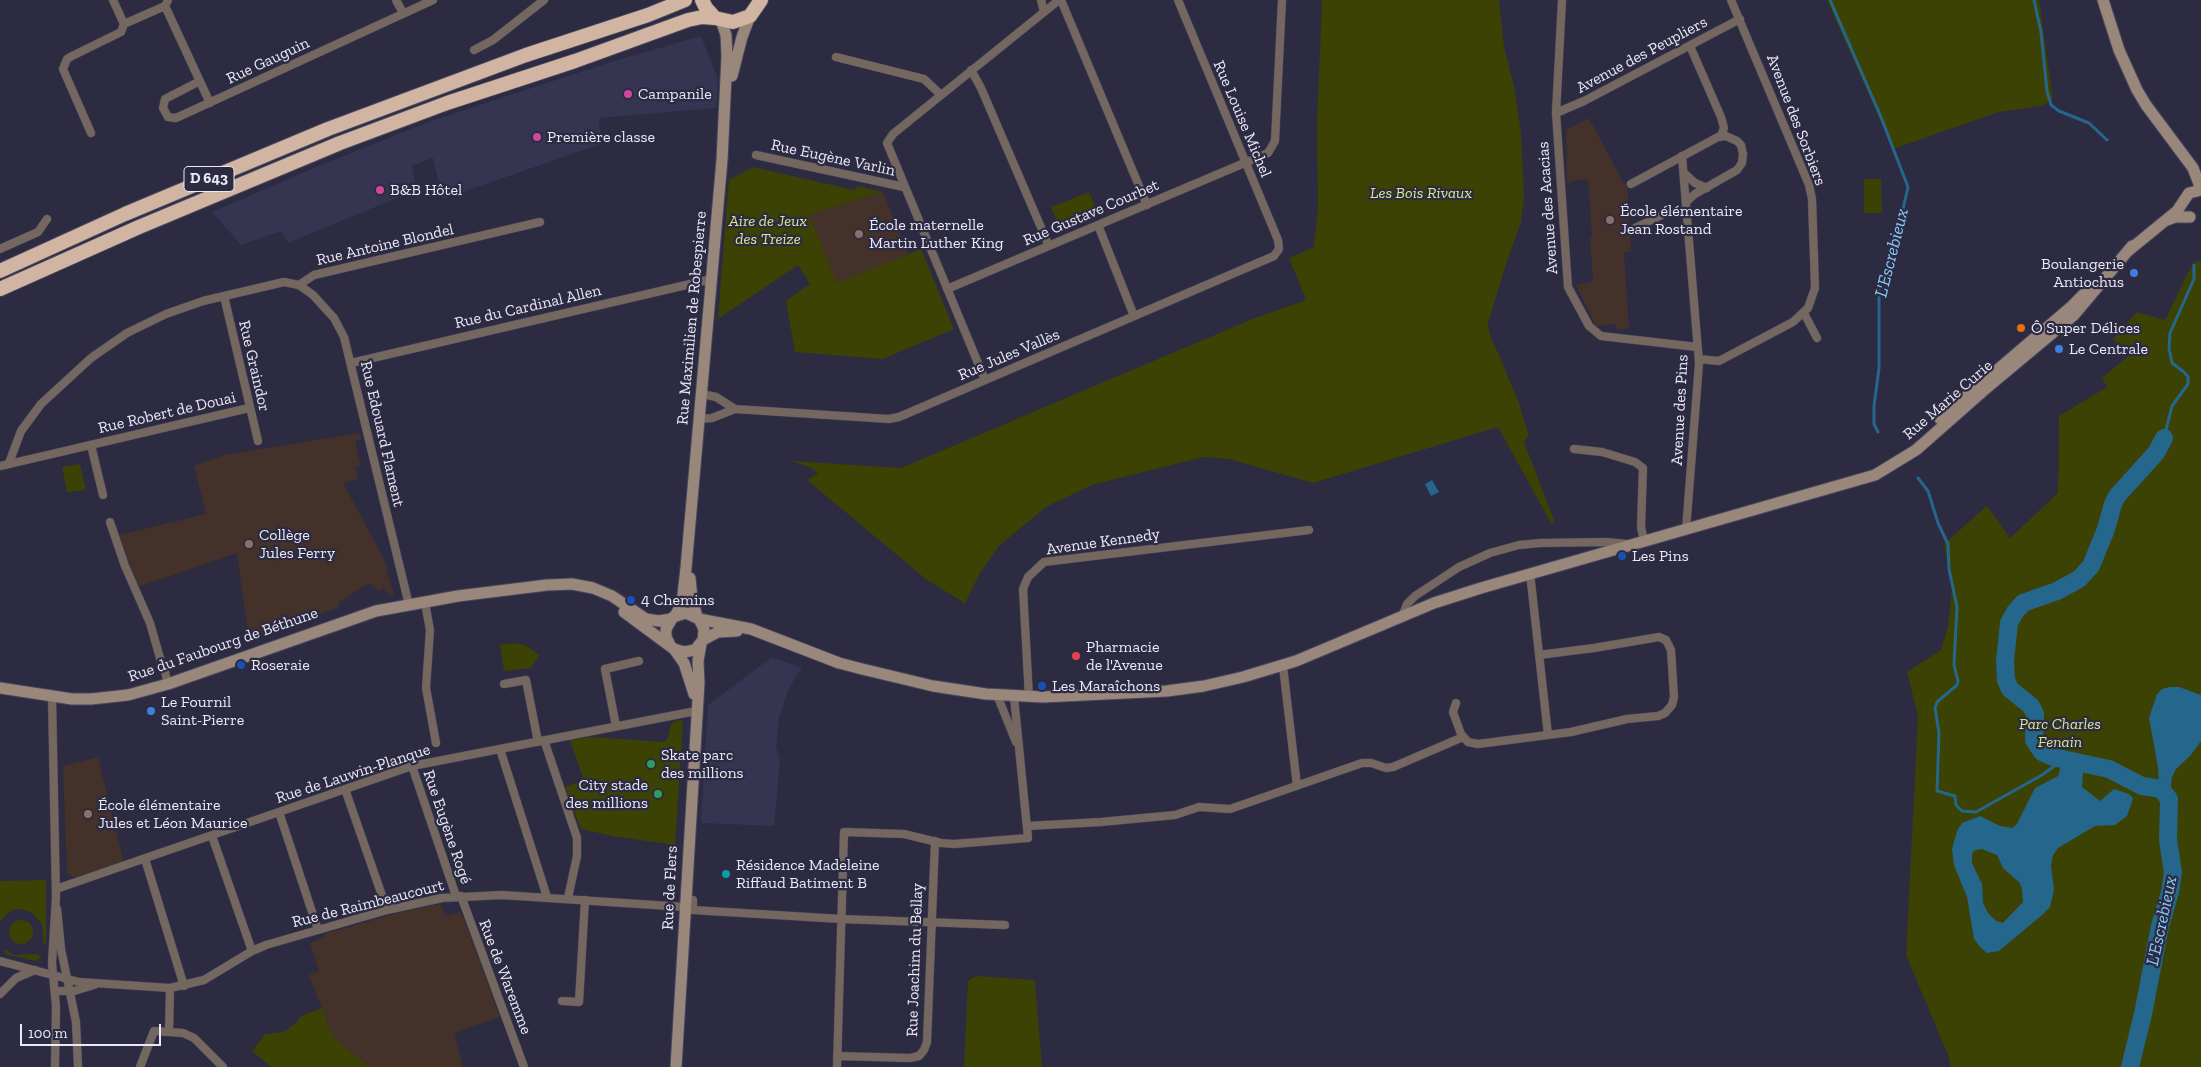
<!DOCTYPE html>
<html>
<head>
<meta charset="utf-8">
<style>
  body { margin:0 }
  #map { position:relative; width:2201px; height:1067px; overflow:hidden; background:#2c2b42; font-family:"Zilla Slab",serif }
  canvas { display:block }
  .scale { position:absolute; left:20px; top:1024px; width:141px; height:22px; box-sizing:border-box; border:2px solid #e9e9f9; border-top:0; padding-left:6px; font-size:15px; line-height:18px; white-space:nowrap; color:#e9e9f9; -webkit-text-stroke:4px #2c2b42; paint-order:stroke }
</style>
</head>
<body>
<div id="map">
<canvas width="2201" height="1067"></canvas>
<div class="scale">100 m</div>
</div>
<script>
const g = document.querySelector('canvas').getContext('2d');
g.lineJoin = 'round';
function fill(path, color) { g.fillStyle = color; g.fill(path, 'evenodd'); }
const toPath = rows => new Path2D(rows.map(r => 'M' + r).join(''));
function stroke(path, color, width, dash) { g.strokeStyle = color; g.lineWidth = width; g.lineCap = dash ? 'butt' : 'round'; g.setLineDash(dash || []); g.stroke(path); }
function label(font, color, halo, rows, align = 'center') {
  g.font = font + ' "Zilla Slab",serif'; g.lineWidth = 4.5; g.setLineDash([]); g.textBaseline = 'middle'; g.strokeStyle = halo; g.fillStyle = color; for (const [text, x, y, turn = 0] of rows) {
    g.save(); g.translate(x, y); g.rotate((+turn || 0) * Math.PI / 180); g.textAlign = isNaN(turn) ? turn : align; if (halo) g.strokeText(text, 0, 0); g.fillText(text, 0, 0); g.restore();
  }
}
fill(toPath([
  [701,36,718,79,716,108,599,118,601,144,443,199,433,158,412,166,416,190,288,243,281,231,241,245,212,212,309,170,428,122,614,61],
  [772,657,802,668,789,688,779,718,776,747,780,760,774,826,701,823,708,705]
]), '#353451');
fill(toPath([
  [1589,118,1624,184,1627,184,1631,251,1624,252,1629,329,1616,329,1616,324,1596,326,1576,285,1593,281,1590,238,1592,237,1588,180,1576,180,1567,184,1566,130],
  [883,192,908,254,837,284,809,215],
  [359,433,361,439,355,441,361,466,355,468,358,479,343,483,384,559,394,595,392,596,383,588,379,592,369,583,338,603,339,607,249,641,237,553,138,587,119,535,206,514,194,466,224,455],
  [98,757,124,863,77,879,67,873,63,766],
  [440,904,446,916,460,912,464,919,500,1017,454,1033,463,1067,370,1067,333,1037,309,975,319,971,310,943,325,937,324,934,335,931,397,913]
]), '#44312a');
fill(toPath([
  [1322,0,1499,0,1504,47,1515,91,1521,134,1524,198,1521,222,1506,264,1488,323,1489,332,1518,400,1529,436,1524,442,1554,520,1552,525,1498,427,1313,483,1229,459,1204,457,1092,485,1046,507,999,546,980,573,964,605,963,602,927,580,807,480,818,473,809,467,791,461,901,468,1250,320,1306,300,1289,258,1314,247,1318,208,1317,125],
  [1827,0,2039,0,2053,99,2041,106,1999,112,1893,149],
  [753,167,854,190,858,186,883,192,809,215,837,283,921,249,954,329,883,359,795,352,786,301,810,284,798,265,718,319,729,180],
  [1864,179,1881,179,1882,213,1864,213],
  [1089,192,1097,211,1059,226,1051,207],
  [2201,260,2201,1067,1951,1067,1948,1055,1906,955,1918,716,1907,672,1941,650,1948,626,1952,590,1944,544,1987,506,2010,538,2058,493,2059,416,2107,387,2102,378,2128,356,2113,339,2137,312,2165,320,2187,274,2195,262],
  [80,464,86,490,67,492,62,467],
  [513,643,525,645,540,655,531,668,504,671,500,645],
  [678,720,683,721,675,845,612,836,581,829,565,787,584,780,570,740,592,737,664,742,668,738,671,724],
  [46,880,46,942,44,946,42,924,32,913,22,909,13,910,6,915,0,922,0,881],
  '9 932a12 12 0 1 1 24 0a12 12 0 1 1-24 0Z',
  [4,949,14,955,35,954,42,956,36,961,5,954],
  [976,976,1035,980,1042,1067,964,1067,968,981],
  [322,1008,333,1037,370,1067,271,1067,252,1051,265,1034,283,1032,296,1023,301,1016]
]), '#3b4204');
fill(toPath([
  [1432,480,1439,492,1431,496,1425,484],
  [2170,687,2179,687,2201,695,2201,741,2190,756,2176,769,2172,777,2169,799,2159,785,2158,767,2149,718,2157,694,2162,689],
  [2067,760,2079,763,2083,773,2082,787,2100,801,2114,789,2129,794,2133,798,2127,816,2115,825,2095,826,2058,848,2053,855,2051,866,2054,890,2050,907,2042,915,1999,951,1987,953,1981,948,1974,939,1967,897,1954,865,1952,849,1957,831,1962,823,1980,816,2000,826,2012,828,2017,824,2035,788,2060,775],
  [1982,849,1997,855,2003,868,2020,883,2022,889,2023,902,2003,923,1996,921,1988,913,1983,903,1982,884,1972,863,1972,854,1975,850]
]), '#25668d');
stroke(toPath([
  [1830,0,1881,117,1908,187,1890,266,1880,283,1879,289,1879,368,1874,406,1874,424,1878,432],
  [2034,0,2041,32,2047,91,2051,105,2059,111,2089,123,2107,140],
  [2164,438,2172,406,2188,384,2188,377,2184,372,2172,363,2169,348,2170,333,2194,279,2194,265],
  [1918,478,1928,491,1938,523,1948,544,1949,569,1957,607,1954,665,1958,681,1957,685,1937,702,1935,708,1939,733,1937,791,1955,796,1956,805,1962,811,1976,812,2042,775,2064,759,2060,775]
]), '#25668d', 3);
stroke(toPath([
  [2130,1067,2143,1014,2160,926,2170,892,2173,872,2168,840,2169,799,2161,789,2142,786,2109,769,2053,757,2042,752,2034,740,2035,714,2031,706,2010,689,2006,680,2005,661,2009,623,2015,612,2023,603,2057,591,2079,579,2091,566,2106,529,2113,504,2117,496,2156,453,2164,438]
]), '#25668d', 18);
stroke(toPath([
  [160,658,165,672]
]), '#48485d', 8, [8, 4]);
const street = toPath([
  [396,0,403,13],
  [1041,0,1044,12],
  [1061,0,1147,205],
  [1562,0,1556,113,1568,287,1589,326,1601,336,1697,347],
  [165,6,210,103],
  [124,24,165,6,168,0],
  [1690,46,1721,117,1724,128,1721,136],
  [474,50,493,40,544,0],
  [836,57,924,79,941,95],
  [971,70,981,88,1049,246],
  [200,81,165,99,163,108,168,117,176,118,433,0],
  [1556,113,1584,101,1740,19],
  [91,133,63,69,67,59,72,56,121,32,124,24,113,0],
  [756,155,904,187],
  [1682,156,1699,363,1686,530],
  [1684,173,1695,183,1707,188],
  [1631,184,1718,137,1726,136,1737,141,1741,145,1743,154,1742,163,1737,170,1695,194,1686,202],
  [1098,225,1134,316],
  [1633,229,1666,213,1687,213],
  [0,249,38,232,47,219],
  [299,285,314,275,540,222],
  [947,289,1268,153,1275,141,1282,0],
  [224,296,258,441],
  [1804,313,1817,338],
  [1699,359,1719,361,1793,322,1808,308,1815,288,1812,199,1809,185,1731,0],
  [351,363,712,279],
  [985,380,887,143,893,134,1059,0],
  [702,394,716,397,735,409],
  [700,419,712,418,735,409,889,419,899,417,1274,256,1279,249,1278,240,1178,0],
  [91,445,103,495],
  [1574,449,1602,452,1635,462,1643,468,1641,527,1644,541],
  [9,463,21,431,41,404,91,358,127,333,166,314,203,301,284,282,299,285,313,295,334,318,344,337,409,605],
  [0,466,249,408],
  [110,522,125,566,150,623,160,658],
  [1530,573,1548,735],
  [425,603,430,630,426,688,436,743],
  [1402,617,1407,604,1415,596,1459,567,1490,553,1519,545,1540,543,1606,542,1628,544],
  [1283,666,1297,786],
  [165,672,168,684],
  [504,684,526,680,538,742],
  [997,695,1016,742],
  [52,697,56,897,52,963,56,1007,55,1067],
  [1029,697,1023,589,1028,577,1044,562,1309,530],
  [1456,703,1453,712,1461,734,1468,742,1478,744,1571,732,1627,719,1658,716,1665,713,1672,705,1674,697,1671,650,1666,640,1659,637,1594,648,1539,655],
  [616,726,605,669,639,661],
  [544,740,577,838,577,856,568,898],
  [500,749,547,897],
  [412,766,456,896],
  [345,789,387,910],
  [279,812,318,930],
  [1027,826,1101,822,1175,815,1199,807,1230,809,1362,763,1371,763,1386,768,1393,767,1463,737],
  [212,836,252,951],
  [145,859,184,986],
  [56,889,412,766,696,711],
  [461,896,524,1067],
  [685,900,693,900,693,910,841,919,1005,925],
  [57,909,61,949,76,1022,78,1067],
  [0,961,79,982,170,988,204,980,252,951,266,945,387,910,442,898,502,895,685,907],
  [55,991,74,991,94,985],
  [0,994,16,978,35,970],
  [562,1001,579,1002,585,900],
  [169,1032,183,1033,194,1038,223,1067],
  [837,1056,910,1058,919,1056,924,1050,927,1042,935,841],
  [140,1067,154,1031,169,1032,170,988],
  [837,1067,844,832,904,834,941,843,954,844,1028,838,1014,697]
]);
const secondary = toPath([
  [2103,0,2119,50,2137,90,2146,105,2193,168,2201,189],
  [732,76,742,37,750,16],
  [2167,220,2175,217,2190,217],
  [2128,251,2177,211,2189,193,2201,190],
  [1940,419,2071,307,2090,288],
  [690,578,692,598,697,617],
  [624,612,674,649,684,652,695,650,703,640,704,629,699,619,686,613,673,617,666,629,666,637,670,645],
  [675,616,682,603,686,568,722,160,727,56,726,35,721,20],
  [699,619,751,629,839,663,862,669,933,686,986,694,1043,697,1167,691,1204,686,1243,677,1296,661,1434,603,1481,588,1875,475,1916,450,1983,391,2074,315,2132,246],
  [703,640,718,632,737,631],
  [674,649,684,663,694,694],
  [0,688,72,699,91,699,128,695,168,684,376,611,458,596,547,585,572,584,593,588,612,596,646,619,659,621,671,619],
  [676,1067,699,683,698,661,701,644]
]);
const highway = toPath([
  [702,0,706,8,715,18,733,22,750,16,761,0],
  [0,271,125,214,328,129,526,55,648,15,685,0],
  [0,289,139,227,340,143,447,103,575,61,688,20,702,17,715,18]
]);
stroke(street, '#46465c', 9);
stroke(secondary, '#46465c', 13);
stroke(highway, '#46465c', 16);
stroke(street, '#736760', 8);
stroke(secondary, '#99877b', 11);
stroke(highway, '#d1b5a2', 14);
for (const [x, y, r, color] of [
  [628,94,5,"#d1479c"],
  [537,137,5,"#d1479c"],
  [380,190,5,"#d1479c"],
  [1610,220,5,"#8d6e63"],
  [859,234,5,"#8d6e63"],
  [2134,273,5,"#3f7fe0"],
  [2021,328,5,"#e8710a"],
  [2059,349,5,"#3f7fe0"],
  [249,544,5,"#8d6e63"],
  [1622,556,5,"#1a4fb4"],
  [631,600,5,"#1a4fb4"],
  [1076,656,5,"#e0444e"],
  [241,665,5,"#1a4fb4"],
  [1042,686,5,"#1a4fb4"],
  [151,711,5,"#3f7fe0"],
  [651,764,5,"#2e9e5b"],
  [658,794,5,"#2e9e5b"],
  [88,814,5,"#8d6e63"],
  [726,874,5,"#0f9aa8"]
]) { const dot = new Path2D(); dot.arc(x, y, r, 0, 2 * Math.PI); g.fillStyle = color; g.fill(dot); stroke(dot, '#2c2b42', 2); }
for (const [x, y, w] of [
  [209,179,50]
]) { const box = new Path2D(); box.roundRect(x - w / 2, y - 12.5, w, 25, 4); g.fillStyle = '#2c2b42'; g.fill(box); stroke(box, '#e9e9f9', 1); }
label('bold 15px', '#e9e9f9', null, [
  ["D 643",209,179]
]);
label('16px', '#e9e9f9', '#2c2b42', [
  ["Avenue des Peupliers",1642,55,-28],
  ["Rue Gauguin",268,61,-25],
  ["Rue Louise Michel",1242,119,67],
  ["Avenue des Sorbiers",1796,120,69],
  ["Rue Eugène Varlin",833,158,12],
  ["Avenue des Acacias",1548,208,-94],
  ["Rue Gustave Courbet",1091,213,-23],
  ["Rue Antoine Blondel",385,245,-13],
  ["Rue du Cardinal Allen",528,307,-13],
  ["Rue Maximilien de Robespierre",692,318,-85],
  ["Rue Jules Vallès",1009,355,-23],
  ["Rue Graindor",254,366,77],
  ["Rue Marie Curie",1948,400,-41],
  ["Avenue des Pins",1680,410,-87],
  ["Rue Robert de Douai",167,413,-13],
  ["Rue Edouard Flament",382,434,77],
  ["Avenue Kennedy",1103,542,-8],
  ["Rue du Faubourg de Béthune",223,645,-19],
  ["Rue de Lauwin-Planque",353,774,-18],
  ["Rue Eugène Rogé",447,827,71],
  ["Rue de Flers",670,888,-87],
  ["Rue de Raimbeaucourt",368,904,-14],
  ["Rue Joachim du Bellay",915,960,-88],
  ["Rue de Waremme",505,977,69]
]);
label('16px', '#e9e9f9', '#2c2b42', [
  ["Campanile",638,94],
  ["Première classe",547,137],
  ["B&B Hôtel",390,190],
  ["École élémentaire",1620,211],
  ["Jean Rostand",1620,229],
  ["École maternelle",869,225],
  ["Martin Luther King",869,243],
  ["Boulangerie",2124,264,"right"],
  ["Antiochus",2124,282,"right"],
  ["Ô Super Délices",2031,328],
  ["Le Centrale",2069,349],
  ["Collège",259,535],
  ["Jules Ferry",259,553],
  ["Les Pins",1632,556],
  ["4 Chemins",641,600],
  ["Pharmacie",1086,647],
  ["de l'Avenue",1086,665],
  ["Roseraie",251,665],
  ["Les Maraîchons",1052,686],
  ["Le Fournil",161,702],
  ["Saint-Pierre",161,720],
  ["Skate parc",661,755],
  ["des millions",661,773],
  ["City stade",648,785,"right"],
  ["des millions",648,803,"right"],
  ["École élémentaire",98,805],
  ["Jules et Léon Maurice",98,823],
  ["Résidence Madeleine",736,865],
  ["Riffaud Batiment B",736,883]
], 'left');
label('italic 16px', '#d9e889', '#2c2b42', [
  ["Les Bois Rivaux",1421,193],
  ["Aire de Jeux",768,221],
  ["des Treize",768,239],
  ["Parc Charles",2060,724],
  ["Fenain",2060,742]
]);
label('italic 18px', '#86cafa', '#2c2b42', [
  ["L'Escrebieux",1892,253,-76],
  ["L'Escrebieux",2162,921,-78]
]);
</script>
</body>
</html>
